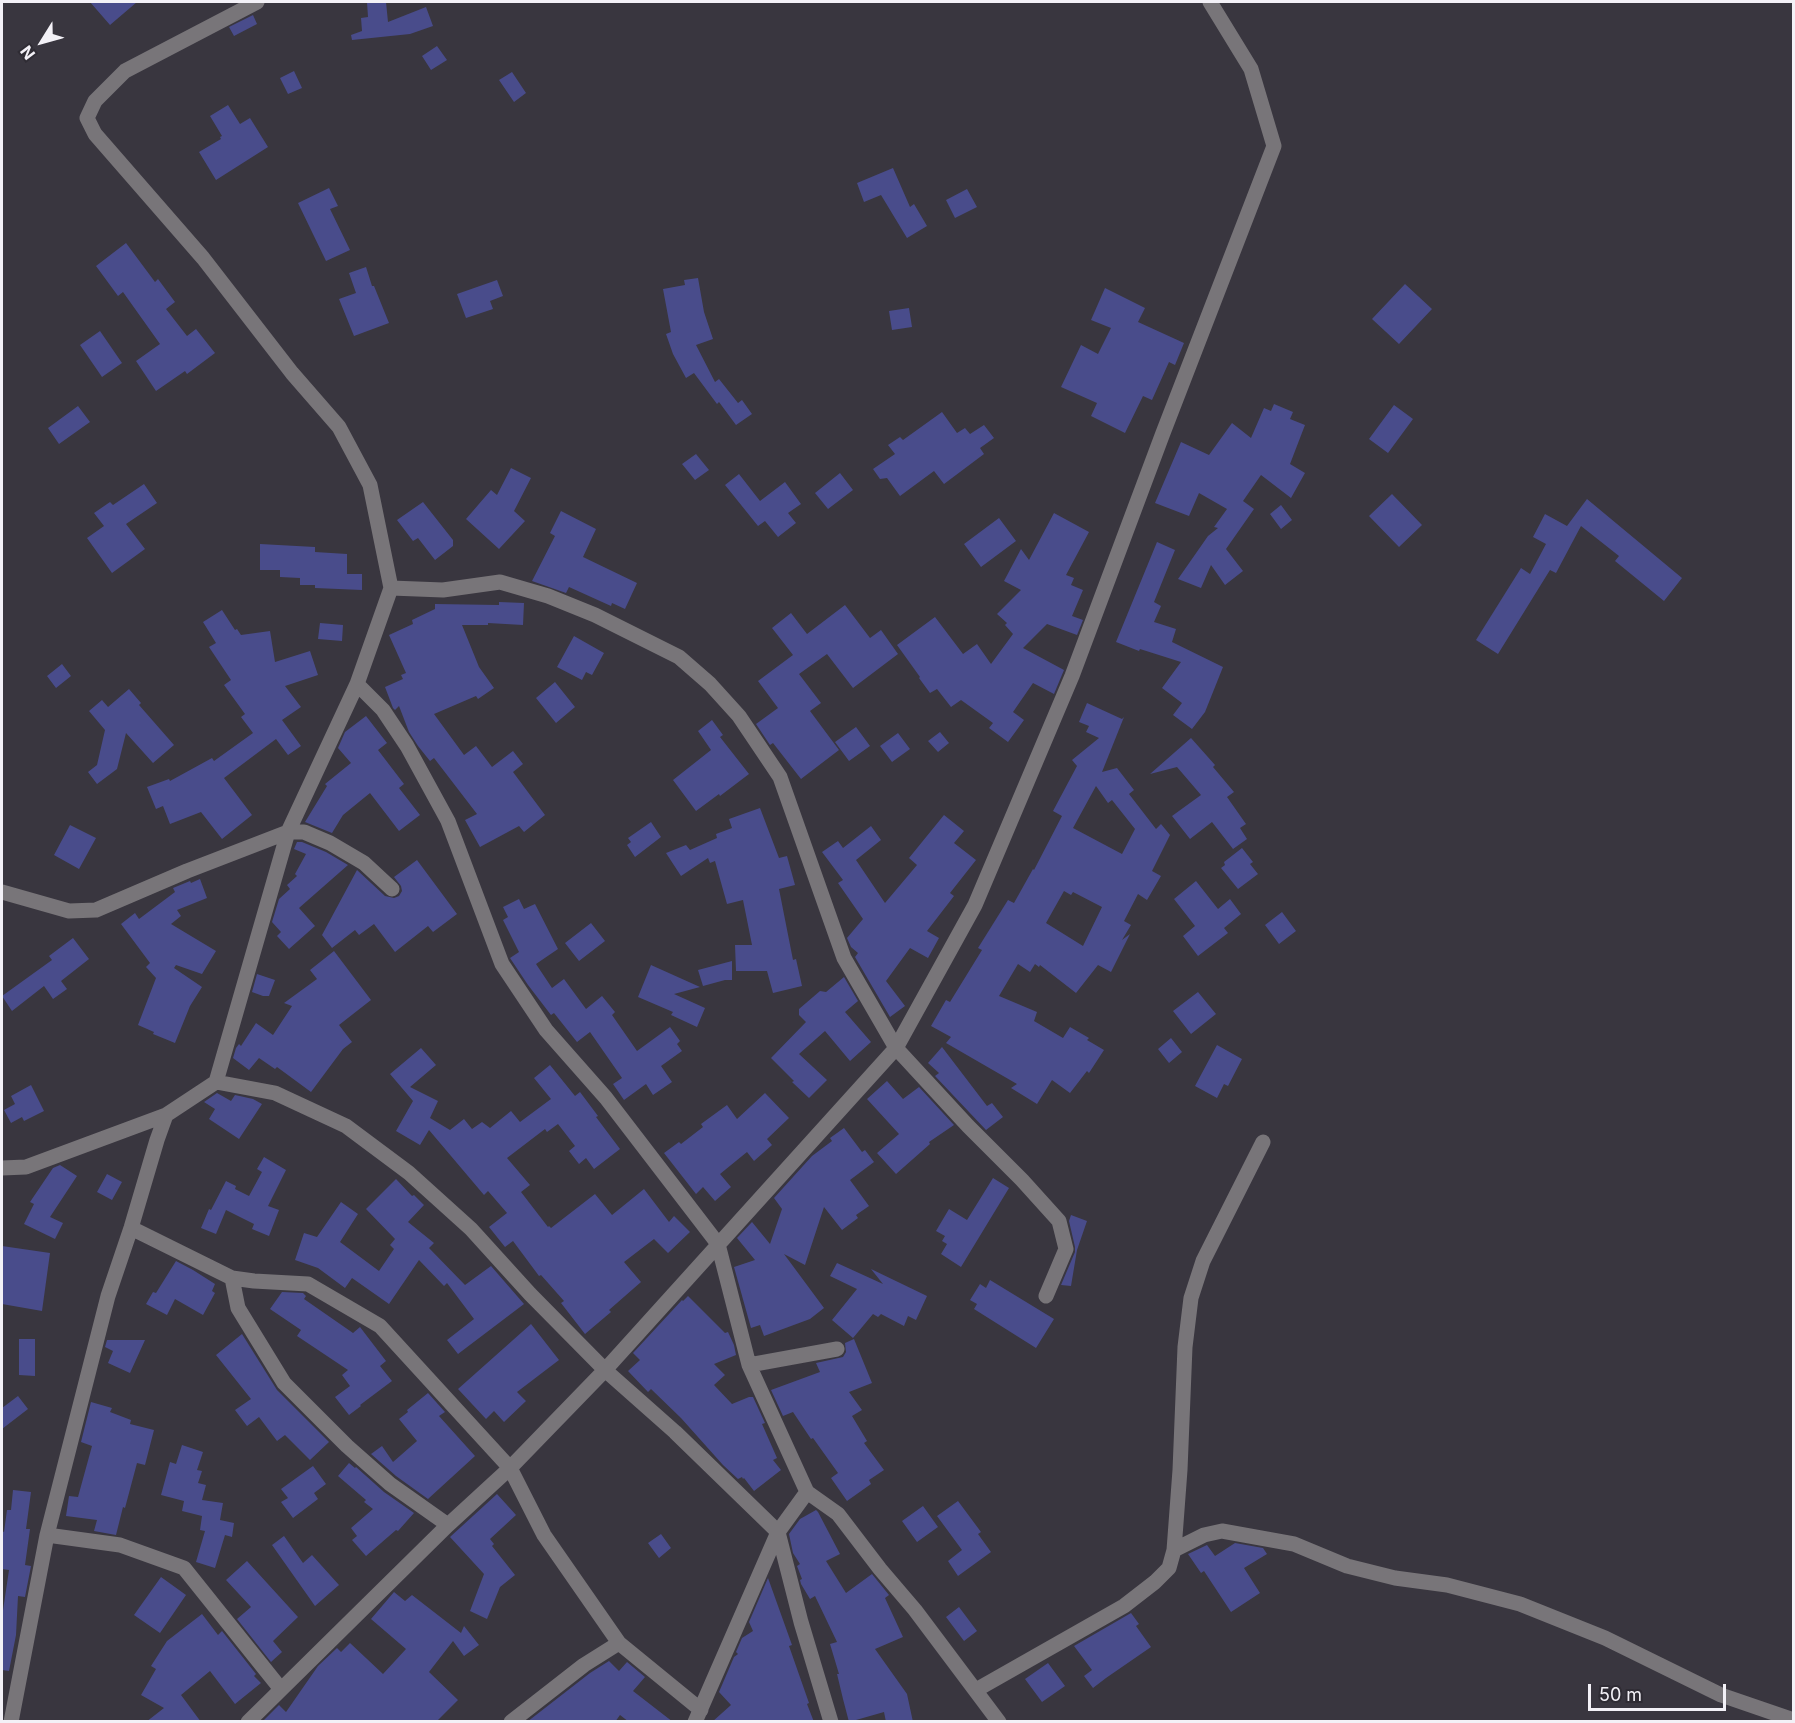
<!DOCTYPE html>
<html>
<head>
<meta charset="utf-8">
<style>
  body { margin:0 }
  #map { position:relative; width:1795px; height:1723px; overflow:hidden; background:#39363f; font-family:Inter,sans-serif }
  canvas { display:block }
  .frame { position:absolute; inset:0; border:3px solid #f3f1f7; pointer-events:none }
  .north { position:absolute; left:12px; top:12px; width:60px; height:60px; -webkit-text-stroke:4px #2f2c34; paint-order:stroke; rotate:233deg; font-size:16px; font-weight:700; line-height:24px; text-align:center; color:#f3f1f7 }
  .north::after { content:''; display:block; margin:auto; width:21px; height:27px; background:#f3f1f7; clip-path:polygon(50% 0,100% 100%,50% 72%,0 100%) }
  .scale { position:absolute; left:1588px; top:1684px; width:138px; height:27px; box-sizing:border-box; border:3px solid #f3f1f7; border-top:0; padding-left:8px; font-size:18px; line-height:21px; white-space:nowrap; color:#f3f1f7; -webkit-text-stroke:4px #2f2c34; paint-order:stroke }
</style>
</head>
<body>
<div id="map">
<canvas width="1795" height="1723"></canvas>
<div class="frame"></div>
<div class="north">N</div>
<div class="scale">50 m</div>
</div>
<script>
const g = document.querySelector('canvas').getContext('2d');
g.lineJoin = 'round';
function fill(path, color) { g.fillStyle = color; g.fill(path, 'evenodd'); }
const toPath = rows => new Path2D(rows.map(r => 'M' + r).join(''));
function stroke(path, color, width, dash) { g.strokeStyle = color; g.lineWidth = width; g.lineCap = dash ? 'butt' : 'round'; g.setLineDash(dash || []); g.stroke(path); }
fill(toPath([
  [90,2,137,2,110,25],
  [367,2,386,2,388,22,426,7,433,26,410,34,352,40,351,35,362,31,361,18,368,17],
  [253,15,257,24,234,36,229,27],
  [437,46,447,60,431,70,422,56],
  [294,71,302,88,288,94,280,78],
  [512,72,526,93,514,102,499,80],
  [228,105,240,124,250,118,268,147,216,180,199,152,221,139,220,137,222,136,210,116],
  [893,168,910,207,914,204,927,226,907,238,881,195,864,202,857,183],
  [329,188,338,206,330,209,350,250,326,261,298,203],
  [967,189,977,207,955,218,946,200],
  [126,243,155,282,158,279,175,302,166,309,187,336,196,329,215,353,187,374,185,371,156,391,136,361,160,344,123,292,118,296,96,266],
  [366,267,372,286,374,286,389,323,354,336,339,299,356,293,349,273],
  [698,278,704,312,713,339,696,345,715,382,719,379,738,403,742,400,752,414,736,425,719,402,717,404,694,373,686,378,673,354,666,334,671,332,663,289,685,285,684,280],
  [497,280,503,296,490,301,493,309,466,318,457,294],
  [1405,284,1432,309,1399,344,1372,319],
  [1105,288,1145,308,1138,322,1184,343,1175,365,1169,362,1152,400,1143,396,1125,433,1091,416,1097,403,1061,387,1081,345,1098,354,1111,328,1091,320],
  [909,308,912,327,892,330,889,311],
  [100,331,122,363,102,377,80,345],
  [1274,404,1293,412,1290,419,1305,425,1290,464,1305,473,1291,498,1261,475,1243,501,1254,509,1226,549,1243,571,1225,585,1211,565,1201,588,1178,579,1208,536,1218,528,1214,527,1227,509,1199,493,1189,516,1155,503,1181,442,1209,455,1232,423,1251,438,1264,408,1271,411],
  [1394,405,1413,419,1388,453,1369,439],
  [78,406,90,422,59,444,48,428],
  [942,412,957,433,965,428,970,434,984,425,994,438,980,448,984,454,944,484,934,471,900,496,887,478,880,479,873,469,895,454,888,445,900,437,903,440],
  [696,454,709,470,695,480,682,464],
  [511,468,531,478,514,511,525,521,499,549,466,519,491,490,497,495],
  [840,473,853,490,828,509,815,493],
  [739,474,760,501,785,482,801,504,788,513,796,523,778,537,765,521,758,526,725,485],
  [144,484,157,503,126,524,145,549,112,573,87,538,104,526,94,513,110,502,113,505],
  [1392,494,1422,525,1399,547,1369,516],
  [1587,499,1682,578,1664,601,1615,561,1619,556,1581,526,1556,573,1550,570,1498,654,1476,640,1521,568,1530,574,1546,544,1533,537,1545,514,1567,526],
  [423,502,453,540,453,546,435,560,418,538,413,541,397,520],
  [1281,505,1292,520,1281,529,1270,514],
  [561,511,596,529,583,557,637,583,625,609,612,603,611,606,569,587,566,593,532,581,555,536,550,533],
  [1054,513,1089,532,1066,575,1074,578,1071,585,1083,590,1072,616,1083,620,1077,635,1047,624,1023,648,1064,670,1054,694,1033,683,1013,712,1024,720,1008,742,989,728,993,723,961,700,951,707,937,689,930,693,919,678,920,677,897,645,935,617,963,654,977,644,991,664,1013,634,1005,625,1007,623,997,614,1021,590,1004,581,1021,549,1029,560],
  [999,518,1016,541,981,567,964,544],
  [1157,542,1175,550,1154,602,1161,606,1154,622,1176,629,1172,642,1223,667,1205,712,1192,729,1173,715,1182,703,1162,688,1181,662,1140,649,1139,651,1116,642],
  [260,544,315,547,315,552,347,554,347,574,362,574,362,590,315,588,315,585,300,585,300,578,280,577,280,570,260,570],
  [499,602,524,603,523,625,488,623,488,625,462,625,479,667,494,688,478,699,476,696,434,714,464,755,476,746,492,767,513,751,523,764,513,772,545,815,524,832,519,826,480,847,465,820,477,814,434,758,430,761,418,746,409,732,399,706,395,710,393,708,385,687,403,679,401,675,406,673,389,635,413,624,412,620,435,609,435,604,499,605],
  [845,605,870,638,881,630,898,654,853,688,827,654,799,674,821,703,810,711,839,750,801,779,773,743,770,745,756,724,778,708,758,681,793,655,772,628,791,613,807,634],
  [222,610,235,630,237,629,241,635,270,631,275,662,310,651,318,675,285,686,301,707,282,720,301,746,288,755,276,739,224,778,252,815,222,839,201,812,170,824,163,806,156,809,147,787,169,779,170,781,212,758,214,761,253,733,241,717,245,714,224,685,231,680,209,647,216,643,203,622],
  [320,623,343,625,342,641,318,639],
  [574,636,604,653,592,675,586,672,582,680,557,667],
  [62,664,71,676,56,688,47,676],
  [555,682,575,707,556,723,536,698],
  [129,689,141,703,139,705,174,745,153,763,126,733,117,769,97,784,88,772,97,765,105,730,89,711,102,700,108,707],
  [1087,703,1122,719,1124,717,1102,772,1117,768,1134,790,1129,794,1156,829,1161,824,1170,835,1152,871,1161,876,1147,900,1138,894,1124,921,1131,925,1122,940,1130,934,1111,972,1098,965,1076,993,1040,965,1039,967,1035,964,1030,972,1018,964,999,996,1037,1012,1034,1021,1063,1038,1070,1027,1089,1038,1087,1040,1104,1050,1089,1073,1087,1071,1070,1093,1052,1080,1037,1104,1011,1088,1017,1084,946,1043,951,1037,931,1026,946,1000,950,1002,982,950,978,948,1008,900,1014,903,1033,869,1034,870,1062,816,1053,811,1077,766,1072,760,1099,738,1086,732,1089,726,1079,722],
  [1096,786,1108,803,1112,800,1135,829,1122,854,1073,828],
  [1064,891,1071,895,1073,892,1102,907,1083,946,1046,923],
  [366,716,387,743,378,750,404,784,399,788,420,815,399,831,370,793,343,815,332,833,305,822,327,786,325,784,351,763,338,748,345,732],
  [712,720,723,735,720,737,749,774,720,796,719,794,696,811,673,780,711,750,698,731],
  [856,727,870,746,849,761,835,742],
  [940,732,949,743,938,752,928,741],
  [898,733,910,749,892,762,880,746],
  [1191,738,1215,765,1213,767,1234,792,1227,797,1246,824,1240,828,1247,839,1233,849,1212,822,1190,839,1172,816,1201,795,1177,767,1150,774],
  [760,808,779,858,787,856,795,885,779,889,793,960,796,959,802,986,773,993,767,971,736,971,735,945,752,945,743,900,727,904,715,861,710,863,708,858,681,876,666,853,686,845,690,850,717,838,716,834,732,828,729,819],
  [944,815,964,831,954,843,976,860,950,893,954,896,927,931,939,938,928,958,910,948,886,981,905,1006,890,1017,855,957,858,953,851,947,847,938,863,919,838,883,843,880,822,852,838,841,843,848,871,826,881,840,856,860,885,903,917,865,909,858],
  [651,822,661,837,635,857,627,845,631,842,628,838],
  [70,825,96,838,79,869,54,855],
  [297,842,302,842,326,852,348,865,299,908,315,926,289,949,277,936,281,932,272,922,279,899,290,889,287,885,297,876,295,874,306,854,294,849],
  [1242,848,1253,862,1250,864,1258,874,1238,889,1221,868,1225,865,1224,862],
  [417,860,457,914,433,932,428,926,395,952,374,924,359,935,355,930,332,948,322,935,357,870,385,896,394,898,399,896,402,891,401,886,394,877],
  [200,879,207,898,177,910,181,916,171,924,216,951,202,974,176,965,174,968,202,987,190,1006,175,1043,153,1034,154,1032,138,1025,156,978,146,967,150,963,121,924,135,913,139,919,175,892,173,888,190,881,191,883],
  [1196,881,1218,909,1230,899,1241,914,1224,928,1228,933,1198,956,1183,936,1195,926,1174,899],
  [519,899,524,909,535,904,558,949,536,964,552,988,564,979,586,1009,602,996,615,1012,612,1015,637,1051,670,1027,680,1041,677,1044,682,1051,661,1066,672,1082,653,1095,646,1084,624,1100,613,1084,622,1078,590,1032,577,1042,554,1013,551,1015,528,985,510,958,519,952,503,920,508,917,503,907],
  [1282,912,1296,931,1279,944,1265,925],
  [591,923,605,941,579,961,565,943],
  [73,938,89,959,61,981,67,989,53,999,44,986,12,1011,2,996,52,960,49,956],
  [334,951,371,1000,339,1025,352,1042,343,1049,311,1092,277,1067,275,1069,259,1058,249,1070,233,1058,236,1048,239,1044,241,1046,256,1023,273,1035,292,1006,284,1003,317,979,310,970],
  [732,961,732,980,725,980,703,986,698,970],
  [651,965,700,987,674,994,705,1008,697,1027,671,1015,673,1012,638,997],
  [257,974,275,980,269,996,263,996,252,992],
  [844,977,858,1001,845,1012,871,1042,850,1061,825,1031,799,1054,827,1080,809,1098,792,1082,794,1081,771,1058,806,1022,799,1015,799,1009,820,991,826,992],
  [1198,992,1216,1014,1191,1034,1173,1011],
  [1171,1038,1182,1052,1169,1063,1158,1049],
  [1217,1045,1242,1059,1228,1086,1224,1084,1217,1098,1195,1086],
  [942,1047,987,1106,992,1103,1003,1117,986,1130,935,1076,939,1073,928,1063],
  [421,1048,436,1065,410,1087,438,1101,430,1118,450,1130,464,1119,472,1129,482,1122,490,1128,511,1111,520,1122,551,1099,534,1078,550,1065,575,1096,580,1092,598,1116,596,1117,620,1149,594,1169,586,1158,579,1164,569,1151,575,1146,558,1124,547,1132,545,1129,507,1158,530,1185,521,1192,548,1227,549,1226,551,1228,595,1194,612,1215,644,1189,669,1222,674,1216,690,1232,668,1253,654,1239,624,1262,641,1282,609,1310,611,1312,585,1334,561,1303,564,1301,541,1275,539,1276,513,1241,505,1247,489,1227,507,1213,488,1191,484,1195,429,1130,420,1145,396,1131,413,1101,390,1074],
  [887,1081,903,1099,919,1087,954,1125,929,1142,930,1144,896,1174,877,1153,899,1134,867,1099],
  [31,1085,44,1111,24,1121,22,1117,11,1123,4,1110,15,1104,11,1096],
  [217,1093,231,1101,235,1095,253,1099,262,1104,239,1139,209,1119,215,1109,204,1102],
  [765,1093,789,1118,767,1139,772,1145,754,1161,747,1152,720,1174,731,1187,715,1201,703,1187,696,1194,664,1153,679,1142,681,1144,703,1127,701,1124,727,1105,737,1119],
  [844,1128,862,1152,865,1150,874,1162,850,1180,869,1206,856,1215,858,1218,842,1230,824,1207,805,1265,784,1254,824,1308,810,1319,764,1336,760,1325,751,1328,734,1267,755,1260,737,1238,752,1222,770,1244,782,1209,774,1198,812,1156,832,1141,830,1138],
  [264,1157,286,1170,268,1206,279,1210,269,1236,252,1229,254,1224,226,1210,216,1234,201,1228,209,1209,211,1210,226,1181,236,1186,235,1189,249,1196,262,1172,257,1169],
  [60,1165,77,1176,50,1217,63,1223,55,1239,24,1224,34,1204,30,1202,53,1168],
  [107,1174,122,1182,112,1200,97,1192],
  [993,1178,1009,1188,961,1267,941,1254,947,1244,942,1241,945,1236,936,1231,949,1209,967,1220],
  [396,1179,412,1196,414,1195,424,1205,408,1222,434,1243,429,1248,465,1285,491,1266,524,1304,458,1354,447,1340,474,1319,447,1283,444,1286,419,1260,389,1304,352,1278,345,1288,318,1268,295,1260,304,1233,317,1237,341,1202,358,1214,340,1242,379,1271,394,1249,390,1245,395,1239,366,1209],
  [1071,1215,1087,1221,1077,1250,1071,1286,1061,1285,1075,1252,1075,1247,1069,1221],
  [2,1246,50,1253,42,1311,2,1304],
  [176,1261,193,1270,215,1284,212,1291,215,1293,203,1315,175,1299,167,1315,146,1304,153,1292,156,1293],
  [837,1263,883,1284,871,1269,927,1296,916,1320,908,1316,904,1326,881,1314,878,1317,873,1314,853,1338,832,1320,857,1289,830,1276],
  [990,1280,1054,1319,1036,1348,974,1309,977,1304,970,1300,980,1284,986,1288],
  [282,1292,303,1293,306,1296,304,1299,353,1333,360,1327,386,1361,380,1366,392,1381,360,1405,361,1406,349,1415,335,1397,350,1386,342,1375,348,1370,297,1336,301,1330,270,1309],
  [688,1296,725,1333,728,1332,734,1345,736,1355,714,1364,725,1375,714,1385,732,1404,749,1397,753,1397,765,1423,762,1424,777,1458,773,1460,781,1470,754,1491,744,1478,743,1479,742,1477,738,1479,723,1465,681,1418,651,1389,648,1392,628,1371,640,1360,633,1353,682,1300,683,1301],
  [531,1324,559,1360,517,1392,526,1401,504,1422,494,1411,486,1419,458,1389],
  [242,1334,277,1390,329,1442,310,1460,285,1435,277,1441,259,1417,247,1426,235,1410,251,1399,216,1355],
  [19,1339,35,1339,35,1376,19,1375],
  [854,1339,872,1383,849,1392,862,1410,852,1416,867,1441,864,1443,884,1470,869,1480,871,1484,847,1501,831,1478,838,1473,813,1438,811,1439,793,1412,783,1416,771,1390,820,1372,816,1363,843,1357,846,1352,845,1343],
  [107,1340,145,1340,130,1373,108,1363,113,1351,105,1347],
  [428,1393,445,1412,439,1416,475,1456,428,1499,396,1476,371,1454,382,1446,393,1462,417,1441,399,1419,408,1412,407,1410],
  [18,1396,28,1409,2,1429,2,1408],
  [91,1402,112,1408,110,1412,131,1420,130,1424,154,1430,145,1465,137,1463,125,1508,123,1507,116,1535,94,1531,97,1520,66,1516,69,1496,78,1497,92,1446,81,1442],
  [182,1445,203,1452,197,1470,202,1471,198,1483,206,1485,202,1500,223,1503,220,1520,234,1523,232,1537,225,1535,215,1568,196,1562,205,1531,200,1530,202,1516,182,1511,184,1501,161,1495,170,1462,176,1464],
  [349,1463,355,1468,356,1467,384,1492,414,1513,398,1531,396,1530,366,1556,352,1540,357,1536,351,1528,373,1509,364,1502,366,1500,338,1476],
  [313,1466,326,1484,314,1493,318,1499,293,1518,281,1502,288,1498,281,1489],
  [13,1490,31,1492,26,1529,30,1529,25,1565,31,1566,25,1597,18,1596,16,1635,9,1671,2,1670,2,1617,9,1570,2,1569,2,1531,4,1532,7,1510,11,1510],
  [497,1494,516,1515,490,1539,494,1544,492,1546,515,1575,500,1587,487,1619,470,1611,484,1574,450,1537],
  [958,1501,981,1532,978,1534,991,1552,958,1576,948,1561,962,1550,937,1516],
  [923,1506,938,1527,917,1542,902,1521],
  [816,1510,818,1512,840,1554,826,1561,846,1593,872,1574,889,1595,885,1598,903,1637,875,1649,907,1694,913,1722,886,1722,884,1712,849,1722,843,1699,837,1674,839,1674,830,1644,837,1642,815,1596,810,1599,801,1584,800,1580,802,1579,797,1566,800,1564,793,1553,789,1534,800,1519],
  [661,1534,671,1548,659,1558,648,1543],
  [284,1536,303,1563,312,1555,339,1585,315,1606,272,1545],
  [1235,1543,1263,1548,1267,1554,1244,1568,1260,1593,1231,1612,1204,1571,1201,1573,1188,1554,1207,1545,1215,1556],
  [247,1561,298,1617,273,1641,282,1652,271,1662,237,1619,251,1607,226,1580],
  [161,1577,186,1595,160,1633,134,1615],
  [768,1578,792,1645,789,1646,809,1703,807,1704,814,1722,712,1722,731,1705,719,1692,734,1657,738,1654,736,1652,742,1638,753,1631,749,1622],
  [394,1592,405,1601,412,1595,461,1633,464,1626,479,1645,464,1656,453,1641,429,1672,458,1700,436,1722,262,1722,279,1705,286,1712,318,1666,337,1648,341,1652,350,1643,383,1674,406,1649,371,1619],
  [959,1607,977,1631,964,1641,946,1617],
  [1131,1613,1139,1624,1136,1626,1151,1647,1106,1678,1093,1688,1084,1676,1092,1670,1074,1646],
  [202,1614,218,1635,222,1631,256,1674,254,1676,261,1683,235,1704,210,1671,181,1695,201,1722,146,1722,164,1708,141,1695,156,1669,151,1666,167,1641],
  [609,1661,619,1671,627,1662,645,1677,633,1691,673,1722,629,1722,620,1715,615,1722,527,1722,590,1673],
  [1048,1663,1065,1686,1042,1702,1025,1679]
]), '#494c8b');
stroke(toPath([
  [257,2,125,71,95,101,87,118,95,134,203,258,292,373,339,427,370,485,391,588,357,684,383,710,407,746,448,821,502,964,546,1030,606,1098,718,1244,749,1365,807,1492,778,1532,695,1722],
  [391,588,443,590,500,582,548,596,595,615,679,657,710,684,739,716,780,777,844,958,896,1048,968,1126,1022,1180,1059,1221,1066,1249,1046,1296],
  [2,892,69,911,96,910,187,871,288,832,304,832,330,843,364,863,392,889],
  [216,1082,275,1093,346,1126,409,1173,471,1229,530,1294,605,1370,675,1432,778,1532,801,1622,831,1722],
  [2,1168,26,1167,166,1115],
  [131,1228,232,1278,254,1281,308,1284,380,1326,510,1468,544,1535,619,1643],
  [232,1278,238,1308,284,1383,347,1446,390,1484,448,1525],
  [749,1365,837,1349],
  [807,1492,838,1514,880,1569,915,1610,999,1722],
  [47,1535,120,1545,184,1568,280,1688],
  [1174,1550,1204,1535,1222,1531,1294,1544,1347,1566,1395,1578,1447,1585,1520,1604,1605,1638,1721,1695,1794,1720],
  [976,1690,1124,1606,1155,1582,1169,1568,1174,1550,1180,1470,1185,1347,1191,1298,1203,1261,1263,1142],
  [11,1722,47,1535,108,1296,131,1228,157,1140,166,1115,216,1082,288,832,357,684],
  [248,1722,448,1525,510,1468,605,1370,896,1048,975,905,1072,676,1163,433,1274,146,1251,69,1210,2],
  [511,1722,584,1665,619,1643,701,1710]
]), '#787579', 15);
</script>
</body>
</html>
